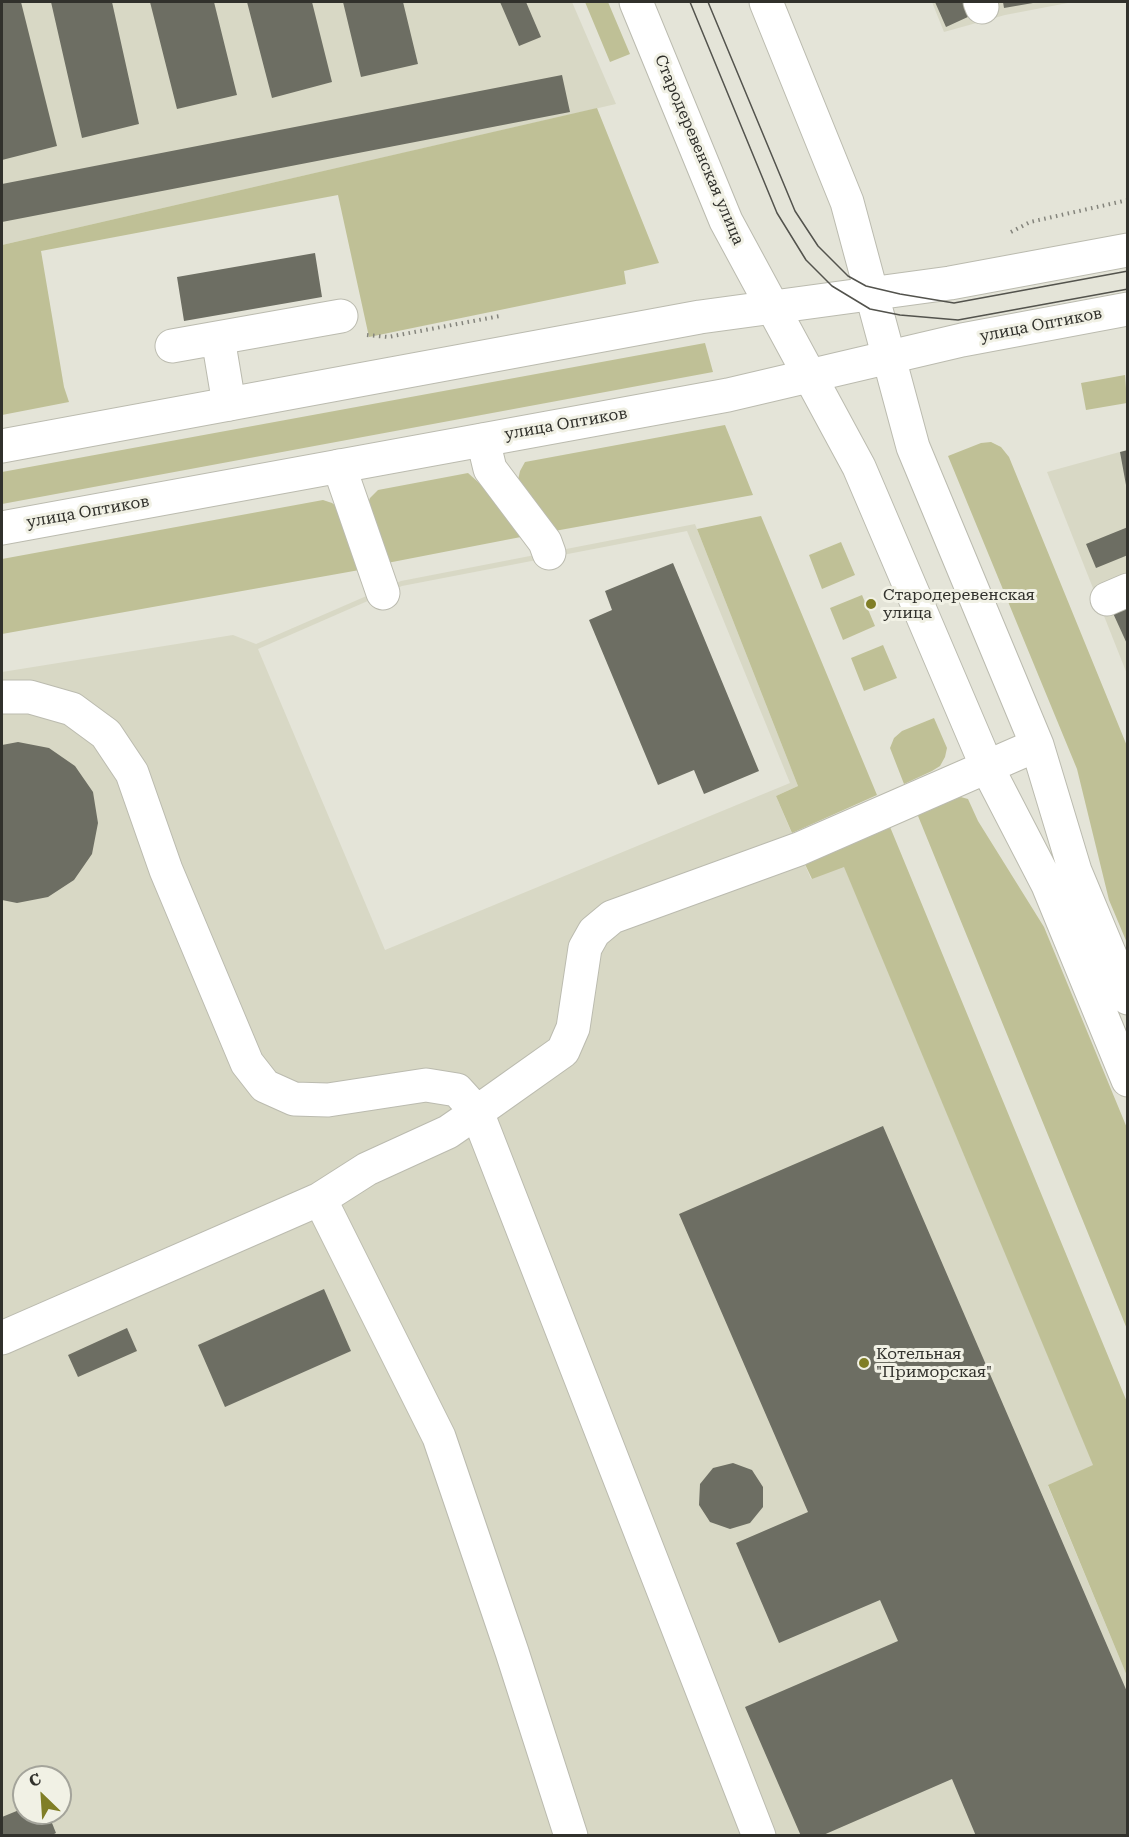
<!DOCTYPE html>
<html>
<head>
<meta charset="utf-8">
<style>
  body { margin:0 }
  #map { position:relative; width:1129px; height:1837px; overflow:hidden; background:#e4e4d8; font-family:"Roboto Serif",serif }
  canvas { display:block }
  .frame { position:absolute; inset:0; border:3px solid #31312c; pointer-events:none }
  .north { position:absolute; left:12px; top:1765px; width:60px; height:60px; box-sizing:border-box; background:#f1f1e5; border:2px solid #a4a49b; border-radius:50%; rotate:335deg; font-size:16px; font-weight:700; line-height:24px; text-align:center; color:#31312c }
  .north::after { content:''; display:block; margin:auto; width:21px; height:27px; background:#807e26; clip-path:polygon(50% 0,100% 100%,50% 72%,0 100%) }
</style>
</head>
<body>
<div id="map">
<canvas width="1129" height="1837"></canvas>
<div class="frame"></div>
<div class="north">С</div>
</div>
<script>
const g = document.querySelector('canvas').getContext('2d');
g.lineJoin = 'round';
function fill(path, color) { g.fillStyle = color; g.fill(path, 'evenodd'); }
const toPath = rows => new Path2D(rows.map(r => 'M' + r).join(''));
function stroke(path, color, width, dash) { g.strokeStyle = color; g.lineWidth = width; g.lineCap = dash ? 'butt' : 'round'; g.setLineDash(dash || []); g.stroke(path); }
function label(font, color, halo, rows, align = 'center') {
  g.font = font + ' "Roboto Serif",serif'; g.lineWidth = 6; g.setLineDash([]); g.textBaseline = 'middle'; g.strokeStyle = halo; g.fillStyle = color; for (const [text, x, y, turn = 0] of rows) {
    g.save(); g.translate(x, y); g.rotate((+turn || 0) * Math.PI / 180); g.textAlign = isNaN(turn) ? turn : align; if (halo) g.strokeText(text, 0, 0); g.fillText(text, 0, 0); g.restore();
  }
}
fill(toPath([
  [2,2,572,2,616,104,2,245],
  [932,2,1073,2,1005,15,944,32],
  [1127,450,1127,674,1047,472],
  [695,524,798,786,776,796,811,879,844,866,1094,1466,1048,1486,1127,1676,1127,1835,2,1836,2,672,233,635,256,644,401,581],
  [687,531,790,783,385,950,258,649,402,586],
  [24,1777,60,1777,60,1813,24,1813]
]), '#d8d8c5');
fill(toPath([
  [585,2,608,2,630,54,610,62],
  [597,108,659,263,624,271,626,284,369,337,338,195,41,251,64,387,69,402,2,415,2,245],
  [705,343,713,372,2,504,2,472],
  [1125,375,1127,403,1086,410,1081,383],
  [725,425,753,495,549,532,518,480,520,471,525,462],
  [991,442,1001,447,1009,457,1127,746,1127,943,1109,900,1077,769,948,456,981,443],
  [468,473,507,508,526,536,382,564,366,508,370,498,378,490],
  [323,500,332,503,341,510,365,569,2,634,2,559],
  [761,516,877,795,792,833,776,796,798,786,697,529],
  [841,542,855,575,822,589,809,555],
  [862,595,875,626,843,640,830,608],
  [883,645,897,678,864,691,851,658],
  [934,718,947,748,945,757,940,766,932,771,904,784,890,748,894,738,902,731],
  [957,796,968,799,978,821,1044,927,1127,1128,1127,1329,916,811],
  [888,822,1127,1402,1127,1676,1048,1485,1093,1465,844,867,812,879,803,860]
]), '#bfc096');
fill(toPath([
  [2,2,21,2,57,146,2,160],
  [51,2,112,2,139,124,82,138],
  [150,2,214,2,237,95,177,109],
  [247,2,312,2,332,82,272,98],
  [343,2,403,2,418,64,361,77],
  [500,2,526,2,541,37,519,46],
  [935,2,964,2,970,16,946,27],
  [1003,2,1033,2,1033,3,1004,8],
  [562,75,570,112,2,222,2,184],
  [315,253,322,297,184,321,177,277],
  [1128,450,1128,485,1126,485,1120,452],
  [1128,527,1128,555,1096,568,1086,544],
  [673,563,759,771,704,794,694,770,658,785,589,620,612,610,605,591],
  [1128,605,1128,646,1112,611],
  [18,742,49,748,75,766,93,792,98,823,92,854,74,880,48,897,17,903,2,900,2,745],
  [883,1126,1128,1694,1128,1836,976,1836,952,1779,821,1836,801,1836,745,1707,898,1641,880,1600,779,1643,736,1543,808,1512,679,1214],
  [324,1289,351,1351,225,1407,198,1345],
  [127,1328,137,1351,78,1377,68,1355],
  [733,1463,752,1470,763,1487,763,1507,750,1523,730,1529,710,1522,699,1505,700,1484,713,1468],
  [24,1808,24,1813,48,1813,56,1833,50,1836,2,1836,2,1817]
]), '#6d6e63');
const minor = toPath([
  [636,2,726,221,859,467,987,767,1048,885,1128,1080],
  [766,2,847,202,913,447,1037,745,1075,871,1128,998],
  [980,2,982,7],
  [218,338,229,404],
  [172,346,341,316],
  [483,440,490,469,545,542,549,553],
  [339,466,383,593],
  [1107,599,1128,590],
  [2,697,30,697,72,709,106,734,132,773,166,870,247,1063,265,1086,294,1099,328,1100,426,1085,457,1090,477,1112,759,1836],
  [320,1199,439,1437,512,1652,571,1836],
  [2,1338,320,1199,367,1169,448,1132,477,1112,563,1051,573,1028,585,948,594,932,612,917,799,849,1037,745]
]);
const major = toPath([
  [2,446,700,317,950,283,1128,250],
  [2,528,728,395,962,340,1128,309]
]);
stroke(minor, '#bbbbaf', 35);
stroke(major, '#bbbbaf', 35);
stroke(toPath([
  [1011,232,1030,222,1128,200],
  [367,335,388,337,500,316]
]), '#84847c', 4, [1.5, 4.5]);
stroke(minor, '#fff', 33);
stroke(major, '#fff', 33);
stroke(toPath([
  [690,2,777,213,806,260,832,286,870,309,900,315,958,320,1128,289],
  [708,2,795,211,818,246,848,276,866,286,900,294,954,303,1128,271]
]), '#53534d', 1.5);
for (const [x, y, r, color] of [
  [871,604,6,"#807e26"],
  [864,1363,6,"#807e26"]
]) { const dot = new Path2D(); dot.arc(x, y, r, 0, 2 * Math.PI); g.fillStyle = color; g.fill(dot); stroke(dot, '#f1f1e5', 2); }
label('16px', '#31312c', '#f1f1e5', [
  ["Стародеревенская улица",699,150,67],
  ["улица Оптиков",1041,325,-11],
  ["улица Оптиков",566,424,-10],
  ["улица Оптиков",88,512,-10]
]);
label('16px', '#31312c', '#f1f1e5', [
  ["Стародеревенская",883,595],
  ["улица",883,613],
  ["Котельная",876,1354],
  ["\"Приморская\"",876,1372]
], 'left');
</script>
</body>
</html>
